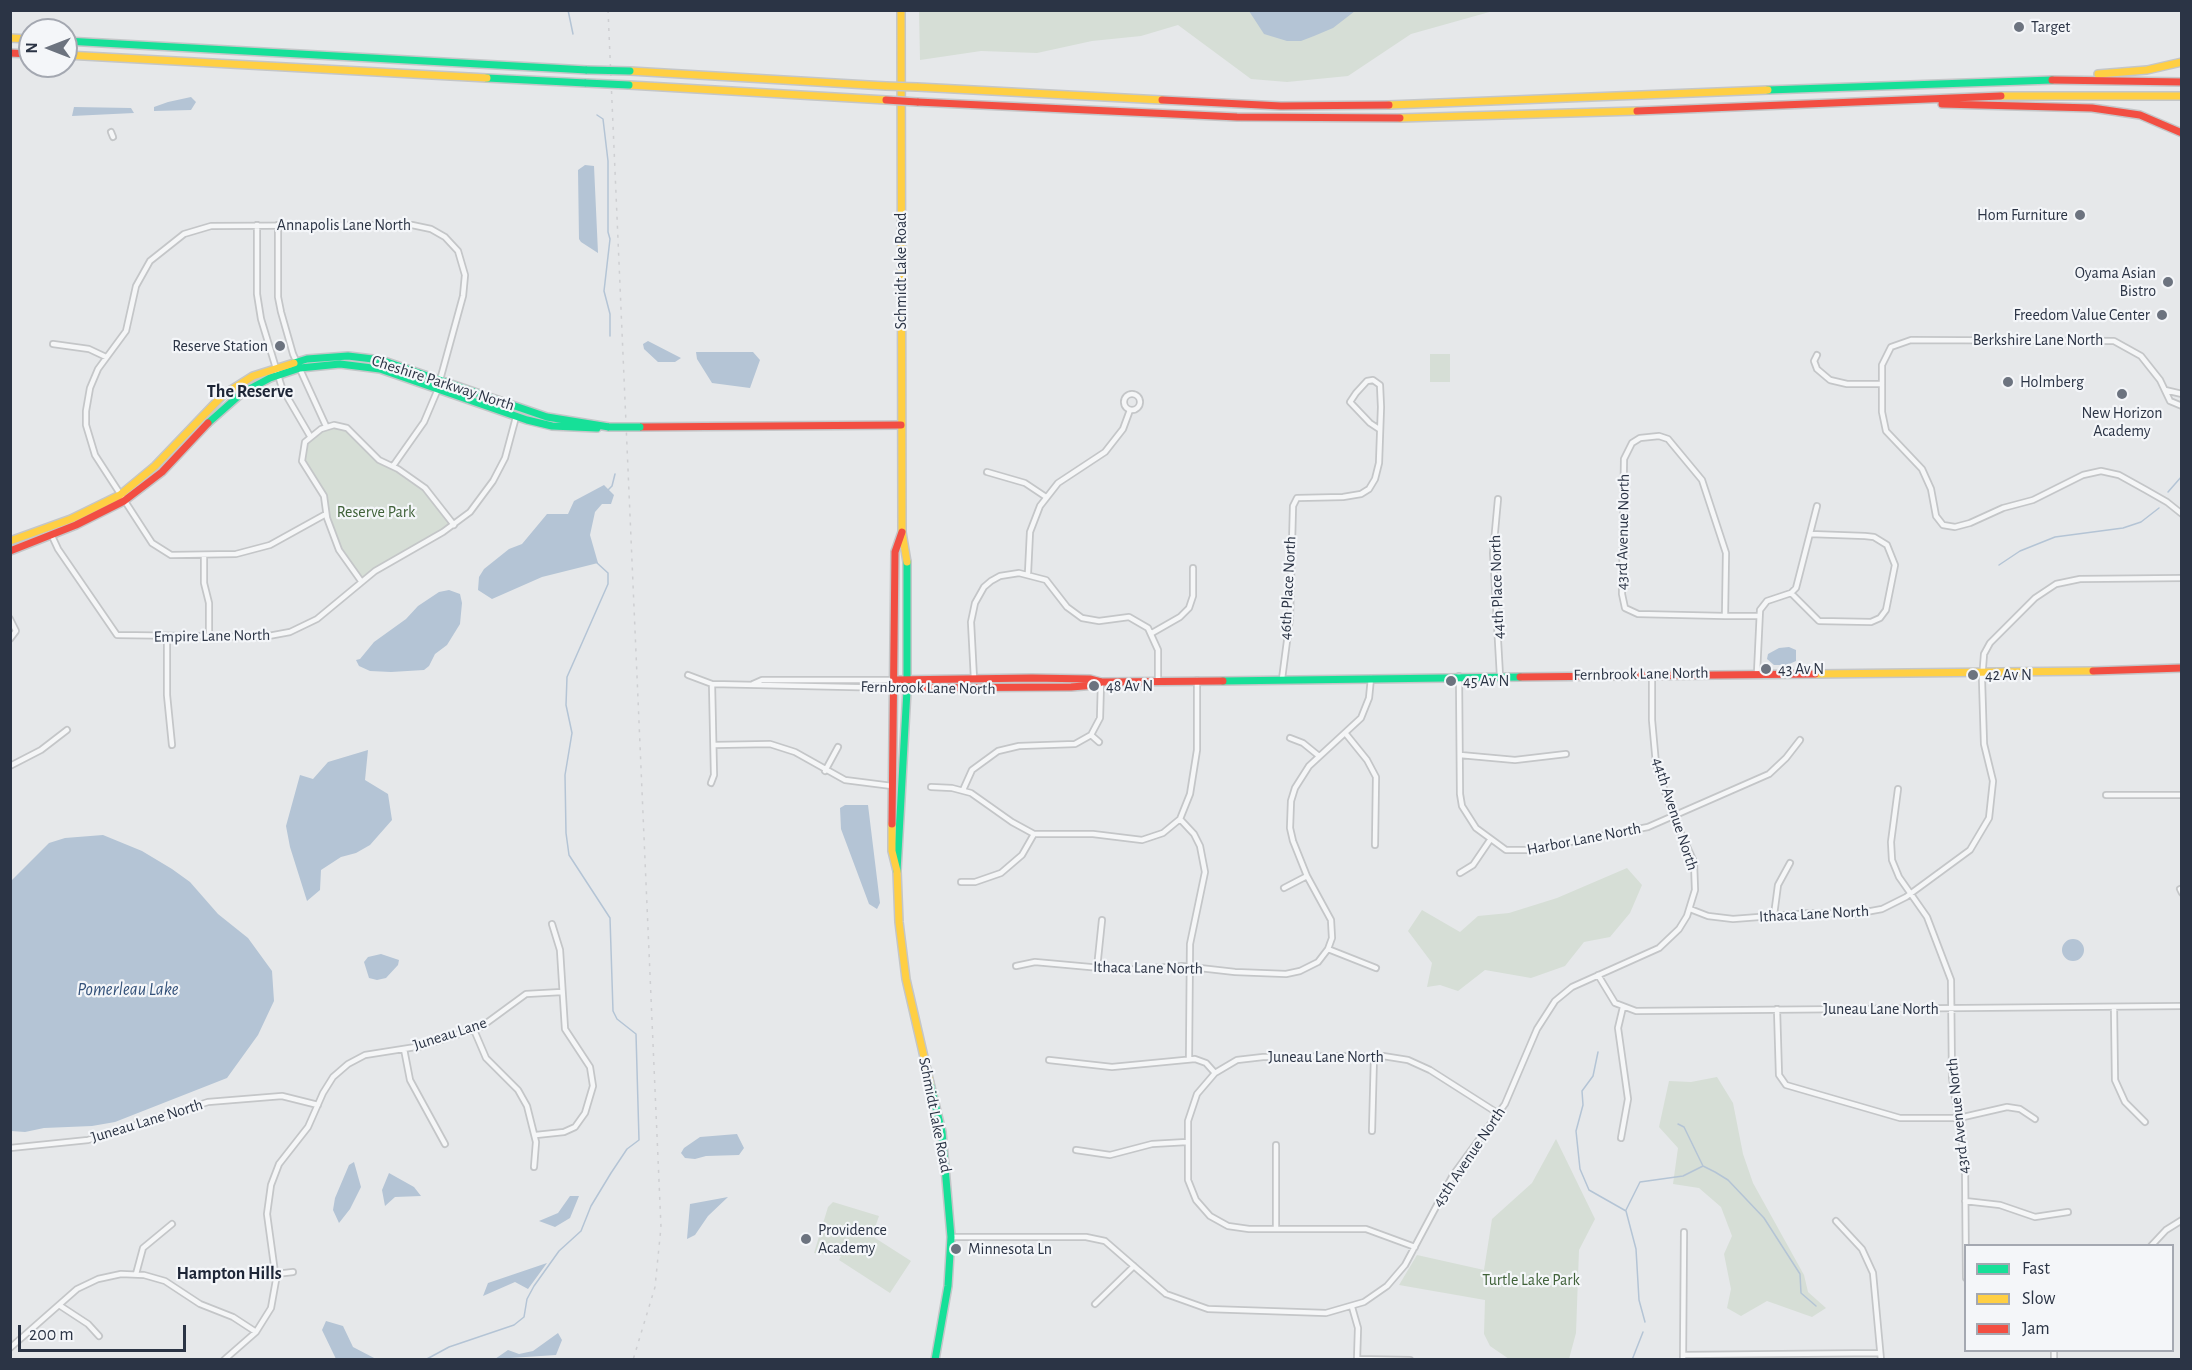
<!DOCTYPE html>
<html>
<head>
<meta charset="utf-8">
<style>
  body { margin:0 }
  #map { position:relative; width:2192px; height:1370px; overflow:hidden; background:#e6e8ea; font-family:"Alegreya Sans",sans-serif }
  canvas { display:block }
  .frame { position:absolute; inset:0; border:12px solid #2b3445; pointer-events:none }
  .legend { position:absolute; left:1964px; top:1244px; width:210px; height:108px; box-sizing:border-box; background:#f4f6f9; border:2px solid #a4a8b1; margin:0; padding:8px 10px; list-style:none; font-size:18px; color:#2b3445 }
  .legend li { display:flex; align-items:center; gap:12px; height:30px }
  .legend b { width:30px; border:2px solid #a4a8b1 }
  .north { position:absolute; left:18px; top:18px; width:60px; height:60px; box-sizing:border-box; background:#f4f6f9; border:2px solid #a4a8b1; border-radius:50%; rotate:270deg; font-size:16px; font-weight:700; line-height:24px; text-align:center; color:#2b3445 }
  .north::after { content:''; display:block; margin:auto; width:21px; height:27px; background:#6c737f; clip-path:polygon(50% 0,100% 100%,50% 72%,0 100%) }
  .scale { position:absolute; left:18px; top:1325px; width:168px; height:27px; box-sizing:border-box; border:3px solid #2b3445; border-top:0; padding-left:8px; font-size:18px; line-height:21px; white-space:nowrap; color:#2b3445; -webkit-text-stroke:4px #f4f6f9; paint-order:stroke }
</style>
</head>
<body>
<div id="map">
<canvas width="2192" height="1370"></canvas>
<div class="frame"></div>
<ul class="legend">
<li><b style="height:8px;background:#16e098"></b>Fast</li>
<li><b style="height:8px;background:#ffcf43"></b>Slow</li>
<li><b style="height:8px;background:#f24e42"></b>Jam</li>
</ul>
<div class="north">N</div>
<div class="scale">200 m</div>
</div>
<script>
const g = document.querySelector('canvas').getContext('2d');
g.lineJoin = 'round';
function fill(path, color) { g.fillStyle = color; g.fill(path, 'evenodd'); }
const toPath = rows => new Path2D(rows.map(r => 'M' + r).join(''));
function stroke(path, color, width, dash) { g.strokeStyle = color; g.lineWidth = width; g.lineCap = dash ? 'butt' : 'round'; g.setLineDash(dash || []); g.stroke(path); }
function label(font, color, halo, rows, align = 'center') {
  g.font = font + ' "Alegreya Sans",sans-serif'; g.lineWidth = 4.5; g.setLineDash([]); g.textBaseline = 'middle'; g.strokeStyle = halo; g.fillStyle = color; for (const [text, x, y, turn = 0] of rows) {
    g.save(); g.translate(x, y); g.rotate((+turn || 0) * Math.PI / 180); g.textAlign = isNaN(turn) ? turn : align; if (halo) g.strokeText(text, 0, 0); g.fillText(text, 0, 0); g.restore();
  }
}
fill(toPath([
  [919,11,1493,11,1411,34,1348,76,1287,82,1251,79,1178,25,1141,36,1092,41,1037,53,981,51,920,60],
  [1430,354,1450,354,1450,382,1430,382],
  [341,425,383,462,425,488,454,525,361,581,332,535,324,496,302,461,303,446,313,434],
  [1627,868,1642,885,1630,913,1610,937,1584,942,1565,966,1531,978,1485,970,1458,991,1440,985,1427,987,1432,963,1408,931,1422,910,1460,932,1478,916,1509,913,1557,898],
  [1717,1077,1733,1103,1743,1154,1753,1183,1804,1275,1808,1292,1826,1308,1812,1317,1767,1301,1741,1316,1727,1308,1731,1289,1724,1254,1732,1236,1721,1207,1699,1188,1673,1184,1678,1148,1659,1127,1669,1081,1691,1082],
  [1556,1139,1595,1219,1579,1250,1576,1333,1569,1359,1509,1359,1490,1346,1484,1334,1485,1300,1399,1285,1417,1255,1484,1270,1492,1219,1532,1183],
  [833,1202,879,1216,872,1236,911,1261,890,1293,839,1260,841,1256,814,1253,828,1207]
]), '#d6ded6');
fill(toPath([
  [1249,11,1249,10,1355,11,1333,28,1314,36,1301,41,1287,41,1264,34],
  [191,97,196,102,191,110,154,111,154,107,168,102],
  [74,107,131,108,134,113,72,116],
  [585,165,594,166,598,253,581,242,579,239,578,170],
  [648,341,681,358,675,362,658,362,644,349,643,344],
  [696,352,753,352,760,360,750,388,712,383,697,359],
  [604,485,614,495,611,504,602,504,595,512,590,535,598,563,542,577,492,599,478,590,479,577,484,569,509,549,522,544,547,514,568,514,574,501],
  [449,590,460,594,462,603,460,624,447,645,435,654,429,666,424,670,391,672,370,671,359,666,356,660,360,659,374,642,406,619,418,606,439,592],
  [1789,647,1796,650,1796,661,1787,665,1774,665,1767,659,1768,654,1779,648],
  [368,750,365,780,388,794,392,820,370,845,356,853,341,857,321,870,320,890,307,901,290,847,286,826,300,775,313,779,328,762],
  [845,805,868,805,880,903,877,909,869,904,841,829,840,808],
  [103,835,142,851,172,869,190,882,218,914,248,938,272,971,274,1001,258,1035,227,1078,115,1122,92,1126,44,1128,25,1132,11,1131,11,881,49,843,65,838],
  '2062 950a11 11 0 1 1 22 0a11 11 0 1 1-22 0Z',
  [381,954,399,960,398,965,386,978,377,980,369,978,364,962,368,957],
  [737,1134,744,1148,739,1155,706,1156,695,1159,685,1158,681,1153,684,1148,700,1137],
  [354,1162,361,1187,350,1209,339,1223,333,1210,335,1198,349,1165],
  [389,1173,414,1187,421,1196,395,1197,385,1206,382,1190],
  [570,1196,579,1196,570,1218,555,1227,539,1221,558,1213],
  [728,1197,708,1216,695,1235,687,1239,690,1204],
  [547,1263,528,1289,515,1282,483,1296,488,1283],
  [326,1321,343,1326,353,1347,376,1359,336,1359,322,1330],
  [558,1333,562,1340,556,1355,495,1359,508,1350,519,1354,533,1351]
]), '#b4c4d5');
stroke(toPath([
  [568,10,573,34],
  [597,115,603,119,608,161,608,232,610,239,604,291,610,314,610,336],
  [607,491,612,486,615,474],
  [2168,492,2182,476],
  [1999,565,2020,551,2055,537,2123,528,2141,522,2159,508],
  [1598,1052,1593,1076,1582,1091,1583,1105,1576,1131,1580,1169,1589,1190,1626,1211,1636,1249,1639,1300,1645,1322],
  [1678,1124,1684,1127,1703,1166],
  [1626,1210,1640,1182,1683,1176,1703,1166,1715,1172,1728,1180,1764,1218,1800,1274,1801,1293,1816,1306],
  [425,1360,449,1347,514,1325,524,1317,527,1299,534,1286,559,1251,581,1231,591,1206,611,1173,627,1149,639,1140,636,1034,617,1019,613,1011,610,918,569,855,566,833,565,775,572,733,566,705,567,677,608,584,608,573,596,562],
  [1632,1360,1643,1332]
]), '#b4c4d5', 1.5);
const street = toPath([
  [111,132,113,137],
  [257,225,257,294,261,319,282,388,310,436],
  [278,225,278,297,281,312,293,354,326,426],
  [53,344,89,349,106,357],
  [1817,355,1814,361,1817,369,1830,380,1847,384,1882,384],
  [2165,390,2182,394],
  '1124 402a8 8 0 1 1 16 0a8 8 0 1 1-16 0Z',
  [2182,406,2170,401,2160,380,2141,356,2114,341,1911,340,1891,347,1882,365,1882,412,1886,431,1922,469,1931,489,1936,516,1943,525,1955,527,1970,523,2003,508,2033,500,2083,475,2101,471,2119,475,2146,490,2167,502,2182,514],
  [393,466,424,422,438,389],
  [987,472,1025,483,1046,497],
  [1498,499,1493,553,1500,676],
  [326,514,270,545,236,554,171,555,152,543,95,455,86,425,86,411,90,388,98,369,126,331,136,286,150,261,184,234,211,226,412,225,431,229,445,237,458,251,465,275,463,296,440,380],
  [52,536,58,549,117,635,263,637,290,632,317,619,375,571,443,532,470,512,493,481,505,458,516,417],
  [204,556,204,583,209,603,209,637],
  [1028,573,1030,532,1040,506,1058,483,1105,452,1123,429,1130,410],
  [361,581,339,550,327,518,324,496,302,461,305,442,321,429,334,425,347,428,379,460,398,469,425,488,454,525],
  [1791,593,1819,621,1871,622,1880,618,1886,610,1895,565,1887,545,1874,537,1865,536,1810,534],
  [1725,616,1726,553,1702,480,1668,439,1659,436,1640,438,1632,443,1624,459,1622,594,1625,608,1638,614,1725,616,1759,616],
  [10,619,16,631,10,639],
  [1152,633,1180,617,1189,608,1193,596,1193,568],
  [167,637,167,695,172,745],
  [1757,673,1760,610,1767,601,1791,593,1796,588,1817,506],
  [688,675,712,684,895,688],
  [1459,676,1460,794,1462,806,1476,828,1506,850,1528,850,1648,827,1769,774,1786,758,1800,740],
  [974,679,971,622,975,603,984,587,991,581,1000,576,1019,573,1046,580,1067,607,1082,618,1099,621,1129,617,1148,628,1158,650,1158,681],
  [1282,679,1290,618,1293,506,1297,498,1343,497,1361,494,1369,489,1375,479,1379,463,1381,407,1380,385,1373,380,1367,381,1356,393,1350,402,1370,423,1379,429],
  [753,684,762,680,894,680],
  [1346,734,1367,760,1376,777,1375,845],
  [1091,735,1099,742],
  [1290,738,1303,743,1319,756],
  [714,745,770,744,795,752,845,780,892,786],
  [1460,755,1515,760,1566,754],
  [10,766,41,750,67,730],
  [825,771,838,747],
  [711,783,714,775,712,684],
  [931,787,952,788,971,793,1012,822,1034,834,1093,834,1142,840,1163,833,1180,819],
  [1898,789,1891,842,1892,860,1899,877,1927,917,1951,980,1952,1078,1965,1163,1966,1278],
  [963,790,972,770,998,751,1019,746,1075,744,1091,735,1100,718,1101,682],
  [2106,795,2182,795],
  [1460,873,1473,865,1490,840],
  [961,882,975,882,1001,873,1022,855,1034,834],
  [1284,888,1307,876],
  [2180,889,2182,893],
  [1690,909,1708,916,1733,919,1811,913,1855,914,1882,909,1906,897,1970,850,1989,818,1993,781,1984,744,1982,680,1984,654,1990,643,2035,598,2056,584,2080,579,2182,578],
  [1774,915,1778,885,1790,863],
  [1328,949,1376,968],
  [1016,966,1035,962,1123,970,1182,966,1235,972,1286,974,1300,971,1318,962,1328,949,1332,938,1331,920,1307,876,1293,841,1290,828,1291,801,1295,788,1309,766,1361,718,1369,698,1371,678],
  [1097,968,1102,920],
  [1598,975,1615,1003,1636,1011,2182,1006],
  [2114,1007,2115,1080,2125,1102,2145,1122],
  [1777,1009,1779,1075,1786,1085,1900,1118,1959,1118,2007,1107,2020,1109,2035,1119],
  [474,1030,486,1058,518,1090,527,1106,536,1142,534,1167],
  [404,1049,410,1080,445,1144],
  [1189,1059,1190,944,1205,872,1200,846,1194,834,1180,819,1190,794,1197,750,1197,680],
  [1049,1060,1112,1067,1195,1059,1206,1063,1215,1073],
  [1372,1131,1374,1056],
  [536,1135,564,1132,575,1127,585,1113,593,1086,590,1067,565,1029,560,950,552,924],
  [1621,1138,1628,1099,1618,1028,1623,1007],
  [1276,1145,1276,1229],
  [10,1148,88,1140,208,1102,282,1096,318,1105],
  [1076,1150,1110,1155,1152,1144,1187,1142],
  [1965,1201,2000,1205,2035,1217,2068,1212],
  [1836,1221,1862,1249,1873,1273,1881,1360],
  [951,1237,1086,1237,1105,1241,1166,1294,1208,1309,1326,1313,1364,1302,1387,1286,1405,1265,1453,1175,1505,1104,1537,1029,1555,1001,1572,987,1659,948,1679,929,1687,916,1695,890,1694,862,1673,816,1656,764,1652,720,1652,675],
  [2151,1246,2166,1230,2182,1220],
  [1415,1247,1366,1229,1249,1229,1228,1226,1210,1216,1196,1200,1188,1180,1188,1121,1197,1094,1215,1073,1237,1060,1263,1057,1383,1056,1408,1060,1430,1070,1499,1114],
  [136,1274,143,1248,172,1224],
  [276,1274,293,1272],
  [1095,1304,1134,1266],
  [59,1305,88,1324,99,1336],
  [1352,1307,1358,1328,1357,1360],
  [10,1348,77,1289,98,1279,121,1274,144,1275,165,1281,200,1304,233,1317,256,1332],
  [1683,1355,1879,1353],
  [1357,1359,1410,1360],
  [224,1360,256,1332,271,1308,276,1280,267,1214,271,1185,279,1164,308,1127,323,1093,333,1077,348,1064,365,1055,422,1046,481,1027,526,994,562,992],
  [1683,1360,1684,1232],
  [2054,1360,2054,1350]
]);
const fast = toPath([
  [66,41,587,70],
  [487,78,586,83],
  [1768,90,2052,80],
  [294,363,307,359,348,356,381,360,547,417,609,427],
  [208,423,242,393,270,378,300,368,340,364,380,369,527,420,552,426,597,428],
  [1223,681,1520,677],
  [897,871,907,690,907,562],
  [930,1083,942,1132,951,1237,948,1286,935,1360]
]);
const slow = toPath([
  [901,10,902,532,907,562],
  [10,38,30,39],
  [66,55,487,78],
  [630,71,886,86],
  [2098,74,2147,70,2182,62],
  [629,85,886,100],
  [917,87,1162,100],
  [2001,96,2182,96],
  [1389,105,1768,90],
  [1400,118,1637,111],
  [10,541,71,519,120,495,155,466,223,395,253,376,294,363],
  [1815,674,2093,671],
  [892,824,892,851,897,871,899,922,906,979,930,1083]
]);
const jam = toPath([
  [10,53,30,54],
  [2052,80,2182,82],
  [1162,100,1281,106,1389,105],
  [917,102,1237,117,1400,118],
  [1942,104,2092,108,2140,115,2182,133],
  [1637,111,2001,96],
  [640,427,901,425],
  [10,551,76,525,124,501,162,472,208,423],
  [2093,671,2182,668],
  [1520,677,1815,674],
  [895,680,1032,678,1090,679,1101,682,1223,681],
  [895,688,1071,687,1096,685,1101,682],
  [892,824,895,552,902,532]
]);
stroke(street, '#c4c6c8', 8);
stroke(fast, '#c4c6c8', 10);
stroke(slow, '#c4c6c8', 10);
stroke(jam, '#c4c6c8', 10);
stroke(street, '#f5f6f7', 4.5);
stroke(fast, '#16e098', 7);
stroke(slow, '#ffcf43', 7);
stroke(jam, '#f24e42', 7);
stroke(toPath([
  [608,10,661,1227,655,1287,633,1360]
]), '#cecfd2', 1.5, [3, 6]);
const fastBridge = toPath([
  [587,70,630,71],
  [586,83,629,85],
  [609,427,640,427]
]);
const slowBridge = toPath([
  [886,86,917,87]
]);
const jamBridge = toPath([
  [886,100,917,102]
]);
stroke(fastBridge, '#c4c6c8', 10, []);
stroke(slowBridge, '#c4c6c8', 10, []);
stroke(jamBridge, '#c4c6c8', 10, []);
stroke(fastBridge, '#16e098', 7);
stroke(slowBridge, '#ffcf43', 7);
stroke(jamBridge, '#f24e42', 7);
for (const [x, y, r, color] of [
  [2019,27,6,"#6c737f"],
  [2080,215,6,"#6c737f"],
  [2168,282,6,"#6c737f"],
  [2162,315,6,"#6c737f"],
  [280,346,6,"#6c737f"],
  [2008,382,6,"#6c737f"],
  [2122,394,6,"#6c737f"],
  [1766,669,6,"#6c737f"],
  [1973,675,6,"#6c737f"],
  [1451,681,6,"#6c737f"],
  [1094,686,6,"#6c737f"],
  [806,1239,6,"#6c737f"],
  [956,1249,6,"#6c737f"]
]) { const dot = new Path2D(); dot.arc(x, y, r, 0, 2 * Math.PI); g.fillStyle = color; g.fill(dot); stroke(dot, '#f4f6f9', 2); }
label('16px', '#2b3445', '#f4f6f9', [
  ["Target",2031,27],
  ["Hom Furniture",2068,215,"right"],
  ["Oyama Asian",2156,273,"right"],
  ["Bistro",2156,291,"right"],
  ["Freedom Value Center",2150,315,"right"],
  ["Reserve Station",268,346,"right"],
  ["Holmberg",2020,382],
  ["New Horizon",2122,413,"center"],
  ["Academy",2122,431,"center"],
  ["43 Av N",1778,669],
  ["42 Av N",1985,675],
  ["45 Av N",1463,681],
  ["48 Av N",1106,686],
  ["Providence",818,1230],
  ["Academy",818,1248],
  ["Minnesota Ln",968,1249]
], 'left');
label('16px', '#2b3445', '#f4f6f9', [
  ["Annapolis Lane North",344,225],
  ["Schmidt Lake Road",901,271,-90],
  ["Berkshire Lane North",2038,340],
  ["Cheshire Parkway North",443,383,18],
  ["43rd Avenue North",1623,532,-89],
  ["44th Place North",1497,587,-92],
  ["46th Place North",1288,588,-87],
  ["Empire Lane North",212,636,-1],
  ["Fernbrook Lane North",1641,674,-1],
  ["Fernbrook Lane North",928,688,1],
  ["44th Avenue North",1675,814,72],
  ["Harbor Lane North",1584,839,-11],
  ["Ithaca Lane North",1814,914,-3],
  ["Ithaca Lane North",1148,968,1],
  ["Juneau Lane North",1881,1009],
  ["Juneau Lane",450,1034,-18],
  ["Juneau Lane North",1326,1057],
  ["Schmidt Lake Road",935,1115,79],
  ["43rd Avenue North",1958,1116,-96],
  ["Juneau Lane North",147,1121,-17],
  ["45th Avenue North",1469,1157,-56]
]);
label('16px', '#3f6138', '#f4f6f9', [
  ["Reserve Park",376,512],
  ["Turtle Lake Park",1531,1280]
]);
label('bold 18px', '#1d2536', '#f4f6f9', [
  ["The Reserve",250,392],
  ["Hampton Hills",229,1274]
]);
label('italic 18px', '#34527a', '#f4f6f9', [
  ["Pomerleau Lake",128,990]
]);
</script>
</body>
</html>
